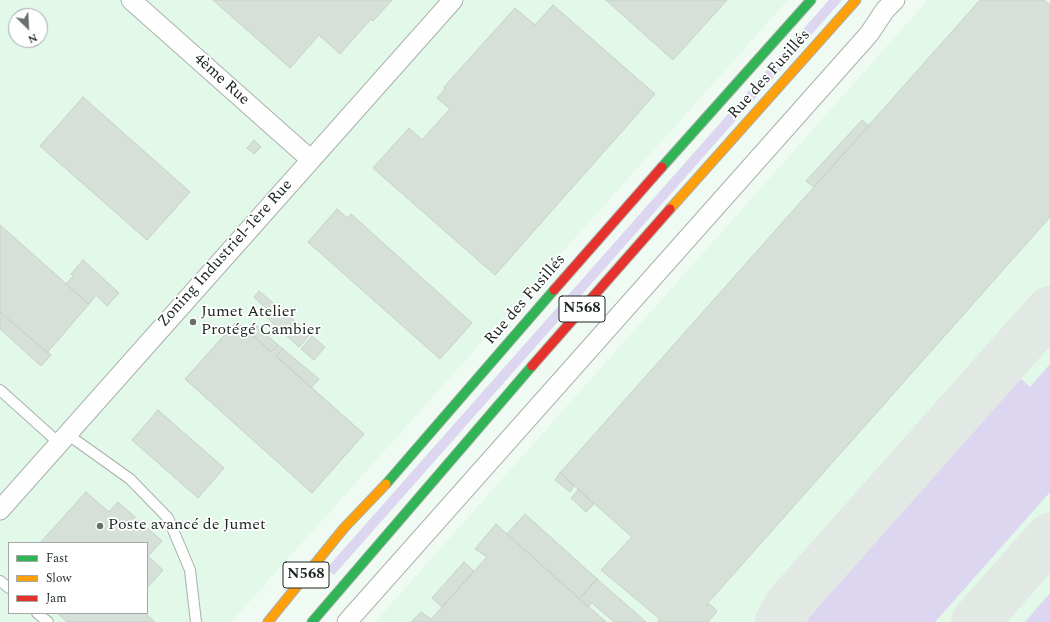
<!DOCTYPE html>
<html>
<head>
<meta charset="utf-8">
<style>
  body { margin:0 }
  #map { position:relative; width:1050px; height:622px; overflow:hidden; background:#effaf2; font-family:Spectral,serif }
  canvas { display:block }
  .legend { position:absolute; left:8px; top:542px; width:140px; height:72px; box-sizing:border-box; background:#fff; border:1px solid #a5a9a6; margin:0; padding:5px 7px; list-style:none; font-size:12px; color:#1e2721 }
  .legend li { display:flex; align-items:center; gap:8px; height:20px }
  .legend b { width:20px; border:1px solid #a5a9a6 }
  .north { position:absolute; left:8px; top:8px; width:40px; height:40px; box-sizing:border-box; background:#fff; border:1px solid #a5a9a6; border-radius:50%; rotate:156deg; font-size:11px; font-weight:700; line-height:16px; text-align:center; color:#1e2721 }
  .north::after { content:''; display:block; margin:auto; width:14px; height:18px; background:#67716a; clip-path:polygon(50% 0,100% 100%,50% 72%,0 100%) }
</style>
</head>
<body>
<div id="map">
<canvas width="1050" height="622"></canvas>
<ul class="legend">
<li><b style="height:5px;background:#30b455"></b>Fast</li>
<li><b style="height:5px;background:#ff9f0a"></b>Slow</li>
<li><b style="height:5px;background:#e5322d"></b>Jam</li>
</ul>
<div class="north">N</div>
</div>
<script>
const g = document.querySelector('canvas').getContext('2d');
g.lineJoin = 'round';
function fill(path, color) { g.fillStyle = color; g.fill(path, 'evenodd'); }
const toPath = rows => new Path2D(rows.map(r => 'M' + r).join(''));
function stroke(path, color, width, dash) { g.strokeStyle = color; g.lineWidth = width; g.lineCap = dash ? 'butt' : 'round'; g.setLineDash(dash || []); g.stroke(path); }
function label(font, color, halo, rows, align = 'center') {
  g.font = font + ' Spectral,serif'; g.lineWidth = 3.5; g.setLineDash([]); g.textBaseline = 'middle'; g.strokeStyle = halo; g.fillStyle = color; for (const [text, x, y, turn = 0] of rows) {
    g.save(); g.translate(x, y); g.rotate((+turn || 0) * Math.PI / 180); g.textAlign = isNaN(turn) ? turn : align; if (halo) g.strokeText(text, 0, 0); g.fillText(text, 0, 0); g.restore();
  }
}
fill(toPath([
  [0,0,788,0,231,622,0,622],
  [16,16,40,16,40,40,16,40],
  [9,543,147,543,147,613,9,613],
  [928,0,1050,0,1050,622,375,622]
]), '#e2f8e9');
fill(toPath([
  [829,0,842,0,334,575,326,569],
  [1050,364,1050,492,935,622,804,622,806,616,1019,377,1030,387],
  [1050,593,1050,622,1025,622]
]), '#ddd6f1');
stroke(toPath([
  [779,622,789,604,1050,310],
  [975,622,1050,537]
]), '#e2e8e4', 48);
const building = toPath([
  [213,0,392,0,373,21,371,19,340,54,319,35,290,68,213,0],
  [606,0,727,0,673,60,606,0],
  [980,0,1044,0,1050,5,1050,217,707,604,711,605,717,611,708,622,658,622,660,619,601,570,632,537,560,473,980,0],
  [553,5,655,94,495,275,373,168,409,128,422,140,450,109,437,98,445,89,444,87,515,8,535,25,553,5],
  [83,97,190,192,147,240,40,146,83,97],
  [862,120,869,126,814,187,806,181,862,120],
  [254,140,261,147,254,154,247,148,254,140],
  [337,209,347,218,351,214,472,323,440,359,308,242,337,209],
  [0,225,89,304,47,353,0,312,0,225],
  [83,260,119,293,107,306,96,295,89,304,66,284,73,276,71,274,83,260],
  [259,291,310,334,299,347,263,314,267,310,254,297,259,291],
  [0,312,51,355,41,366,0,329,0,312],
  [237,321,271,352,278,345,283,349,276,356,364,434,312,493,185,379,237,321],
  [257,326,278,345,271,352,252,335,257,326],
  [312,336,325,347,314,360,301,349,312,336],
  [283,349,319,379,311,388,276,356,283,349],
  [158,410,224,468,198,498,132,440,158,410],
  [560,473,574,486,570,492,555,480,560,473],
  [578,490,594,504,586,512,571,498,578,490],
  [86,492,109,512,118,502,162,541,148,556,163,570,147,588,147,543,40,543,86,492],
  [525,514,597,579,579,599,507,534,525,514],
  [496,524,507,534,606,622,411,622,421,612,431,619,487,557,475,549,496,524],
  [464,562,474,571,442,607,432,598,464,562],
  [597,579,646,622,614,622,592,603,588,607,579,599,597,579],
  [57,613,145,613,155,622,67,622,57,613]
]);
fill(building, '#d6e0d9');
stroke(building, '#c7d1ca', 1);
const lane = toPath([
  [0,390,59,443],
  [67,434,130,479,168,518,190,570,196,622],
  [0,581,9,588],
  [37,613,48,622]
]);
const street = toPath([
  [131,0,310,159],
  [0,510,453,0],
  [347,622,869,34,885,10,895,0]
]);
const fast = toPath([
  [662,167,811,0],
  [386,484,554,290],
  [312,622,532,366]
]);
const slow = toPath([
  [670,209,856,0],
  [268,622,344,528,386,484]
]);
const jam = toPath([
  [554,290,662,167],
  [532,366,670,209]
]);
stroke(lane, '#a9b1ab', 12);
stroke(street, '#a9b1ab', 21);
stroke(fast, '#a9b1ab', 11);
stroke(slow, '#a9b1ab', 11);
stroke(jam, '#a9b1ab', 11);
stroke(lane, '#fdfefd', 10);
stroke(street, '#fdfefd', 19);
stroke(fast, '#30b455', 9);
stroke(slow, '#ff9f0a', 9);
stroke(jam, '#e5322d', 9);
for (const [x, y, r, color] of [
  [193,322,4,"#67716a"],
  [100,526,4,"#67716a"]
]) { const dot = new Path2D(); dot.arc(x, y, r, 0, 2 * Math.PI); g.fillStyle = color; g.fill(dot); stroke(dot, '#fff', 1.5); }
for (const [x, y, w] of [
  [582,309,46],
  [306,575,46]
]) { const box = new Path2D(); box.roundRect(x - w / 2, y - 13, w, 26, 3); g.fillStyle = '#fff'; g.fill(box); stroke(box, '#1e2721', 1); }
label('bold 15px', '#1e2721', null, [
  ["N568",582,309],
  ["N568",306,575]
]);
label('16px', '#1e2721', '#fff', [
  ["Rue des Fusillés",770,75,-48],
  ["4ème Rue",221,80,42],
  ["Zoning Industriel-1ère Rue",226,254,-48],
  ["Rue des Fusillés",526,300,-49]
]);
label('16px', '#1e2721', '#fff', [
  ["Jumet Atelier",201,313],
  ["Protégé Cambier",201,331],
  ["Poste avancé de Jumet",108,526]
], 'left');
</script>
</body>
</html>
